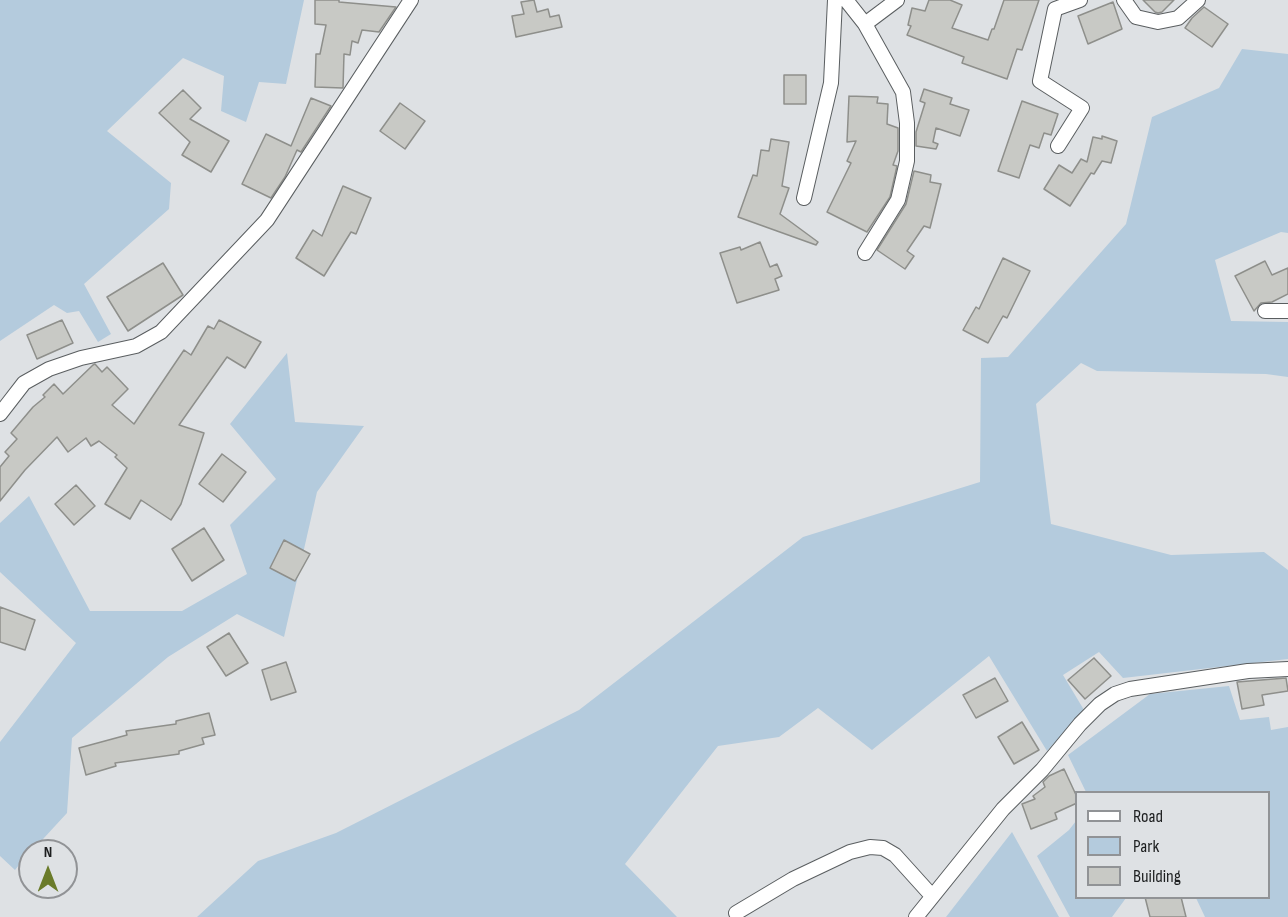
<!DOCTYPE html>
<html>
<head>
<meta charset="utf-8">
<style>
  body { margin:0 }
  #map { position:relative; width:1288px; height:917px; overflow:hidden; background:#dee1e4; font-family:"Sofia Sans Condensed",sans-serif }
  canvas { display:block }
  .legend { position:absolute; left:1075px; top:791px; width:195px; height:108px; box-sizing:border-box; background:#dee1e4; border:2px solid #919396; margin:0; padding:8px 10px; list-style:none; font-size:18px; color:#1d1f20 }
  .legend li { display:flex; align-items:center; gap:12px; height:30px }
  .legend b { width:30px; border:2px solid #919396 }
  .north { position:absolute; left:18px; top:839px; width:60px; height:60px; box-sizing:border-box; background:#dee1e4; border:2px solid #919396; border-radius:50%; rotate:0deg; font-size:16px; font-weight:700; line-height:24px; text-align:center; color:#1d1f20 }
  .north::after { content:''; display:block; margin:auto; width:21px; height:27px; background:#6a7b2a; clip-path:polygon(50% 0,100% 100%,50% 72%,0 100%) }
</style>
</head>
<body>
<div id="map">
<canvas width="1288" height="917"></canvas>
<ul class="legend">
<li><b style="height:8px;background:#fff"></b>Road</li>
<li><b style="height:16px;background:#b4cbdd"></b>Park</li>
<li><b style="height:16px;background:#c8c9c5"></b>Building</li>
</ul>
<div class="north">N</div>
</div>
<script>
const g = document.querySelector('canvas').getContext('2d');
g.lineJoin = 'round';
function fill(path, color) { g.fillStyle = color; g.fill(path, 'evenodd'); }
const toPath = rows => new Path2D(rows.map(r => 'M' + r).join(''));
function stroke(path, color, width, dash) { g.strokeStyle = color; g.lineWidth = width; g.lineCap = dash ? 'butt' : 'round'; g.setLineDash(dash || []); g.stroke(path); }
fill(toPath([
  [0,0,304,0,286,84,259,82,246,122,221,111,224,76,183,58,107,131,171,183,169,209,84,284,111,334,98,342,79,311,67,313,54,305,0,341],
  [1242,49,1288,54,1288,233,1281,232,1215,260,1231,321,1288,322,1288,377,1266,374,1097,371,1081,363,1036,404,1051,524,1171,555,1264,552,1288,570,1288,659,1123,678,1099,652,1063,675,1084,710,1047,751,989,656,872,750,818,708,779,737,718,746,625,864,677,917,197,917,258,861,336,833,579,710,803,537,980,482,981,358,1008,357,1126,224,1152,117,1219,88],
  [287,353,295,422,364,426,317,492,284,637,237,614,168,657,72,738,67,813,32,851,30,851,15,870,0,856,0,742,76,643,0,572,0,523,29,496,90,611,182,611,247,574,230,525,276,479,230,424],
  [1229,686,1240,720,1269,717,1271,730,1288,727,1288,917,1205,917,1196,898,1268,898,1268,792,1086,792,1068,755,1150,694],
  [1076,821,1076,898,1126,898,1112,917,1070,917,1037,856,1069,830],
  [1012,832,1059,917,946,917]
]), '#b4cbdd');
const building = toPath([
  [315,0,339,0,339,2,396,7,379,32,362,30,358,43,352,41,350,55,344,54,343,88,315,87,316,54,320,54,326,25,315,24,315,0],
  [534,0,537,12,548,9,550,17,559,15,562,27,516,37,512,16,524,14,521,2,534,0],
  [929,0,950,0,962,5,952,28,988,40,992,29,994,29,1004,0,1039,0,1022,50,1017,49,1007,79,962,63,964,57,907,35,911,26,908,25,912,8,925,11,929,0],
  [1143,0,1174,0,1162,12,1158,13,1155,12,1143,0],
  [1113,2,1122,29,1088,44,1078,16,1113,2],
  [1204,7,1228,24,1212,47,1185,28,1192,18,1204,7],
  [784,75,806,75,806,104,784,104,784,75],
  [924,89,952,98,950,104,969,110,960,136,936,128,933,142,938,144,936,149,916,146,916,132,925,103,920,101,924,89],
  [183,90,201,108,190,119,229,141,211,172,182,155,190,142,159,113,183,90],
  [849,96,878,97,877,103,888,104,887,124,898,128,898,151,893,165,897,166,890,197,867,232,827,212,851,163,847,161,856,141,847,142,849,96],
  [311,98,331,106,301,152,297,150,285,177,271,198,242,184,266,134,291,146,311,98],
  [1022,101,1058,114,1051,135,1044,133,1039,148,1030,145,1019,178,998,171,1022,101],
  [400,103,425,121,405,149,380,131,400,103],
  [1102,136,1117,141,1111,163,1102,161,1094,174,1091,173,1070,206,1044,189,1059,165,1072,173,1081,159,1087,162,1093,137,1102,139,1102,136],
  [771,139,789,142,782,186,789,188,780,214,818,242,816,245,738,217,753,175,757,176,761,150,769,151,771,139],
  [914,171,931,175,930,182,941,184,930,228,924,226,907,251,914,256,905,269,877,250,906,204,914,171],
  [343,186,371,198,356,234,351,232,324,276,296,258,313,230,322,236,343,186],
  [760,242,770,267,777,264,782,276,775,279,779,290,737,303,720,253,740,247,741,250,760,242],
  [1003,258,1030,271,1007,318,1003,316,988,343,963,330,976,307,979,309,1003,258],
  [1265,261,1272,275,1288,268,1288,294,1272,302,1261,303,1254,311,1235,276,1265,261],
  [163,263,183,295,128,331,107,297,163,263],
  [62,320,73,343,37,359,27,335,62,320],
  [219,320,261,342,245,368,227,357,179,425,204,433,181,504,171,520,141,500,130,519,105,504,127,468,115,457,117,455,99,441,91,446,86,438,68,452,57,437,25,470,0,501,0,467,9,456,5,452,17,439,11,433,33,407,45,397,43,395,54,384,63,394,93,365,95,364,102,372,107,367,128,389,112,405,134,424,184,350,191,355,208,326,214,329,219,320],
  [222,454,246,472,223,502,199,484,222,454],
  [76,485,95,506,74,525,55,504,76,485],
  [204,528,224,560,192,581,172,549,204,528],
  [284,540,310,554,295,581,270,568,284,540],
  [0,607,35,620,25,650,0,642,0,607],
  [229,633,248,663,226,676,207,647,229,633],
  [1094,658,1111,676,1085,699,1068,680,1094,658],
  [286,662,296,692,271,700,262,670,286,662],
  [995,678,1008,701,976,718,963,695,995,678],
  [1286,678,1288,691,1262,695,1264,705,1242,709,1237,682,1286,678],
  [209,713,215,735,202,738,204,744,179,751,179,754,115,763,116,766,86,775,79,748,127,735,126,731,176,724,176,721,209,713],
  [1022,722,1039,750,1014,764,998,737,1022,722],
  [1064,769,1077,797,1077,803,1055,813,1057,819,1031,829,1022,804,1035,799,1033,796,1045,787,1043,782,1049,776,1064,769],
  [1145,897,1181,897,1186,917,1150,917,1145,897]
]);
fill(building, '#c8c9c5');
stroke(building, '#8e8f8b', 1.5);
const minor = toPath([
  [846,0,865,24,903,92,907,123,907,161,898,200,865,253],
  [1124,0,1136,17,1158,22,1178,18,1198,0],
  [865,24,897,0],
  [1058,146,1082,108,1040,81,1055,9,1080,0],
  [804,198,831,83,835,0],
  [1265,311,1288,311],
  [0,414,24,383,49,369,81,358,136,346,161,332,267,220,411,0],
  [736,913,793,879,850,852,870,847,883,848,895,855,932,896],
  [916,917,1003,809,1042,770,1080,724,1100,704,1115,694,1130,689,1248,671,1288,669]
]);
stroke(minor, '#5a5e60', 16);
stroke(minor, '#fff', 14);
</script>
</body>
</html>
